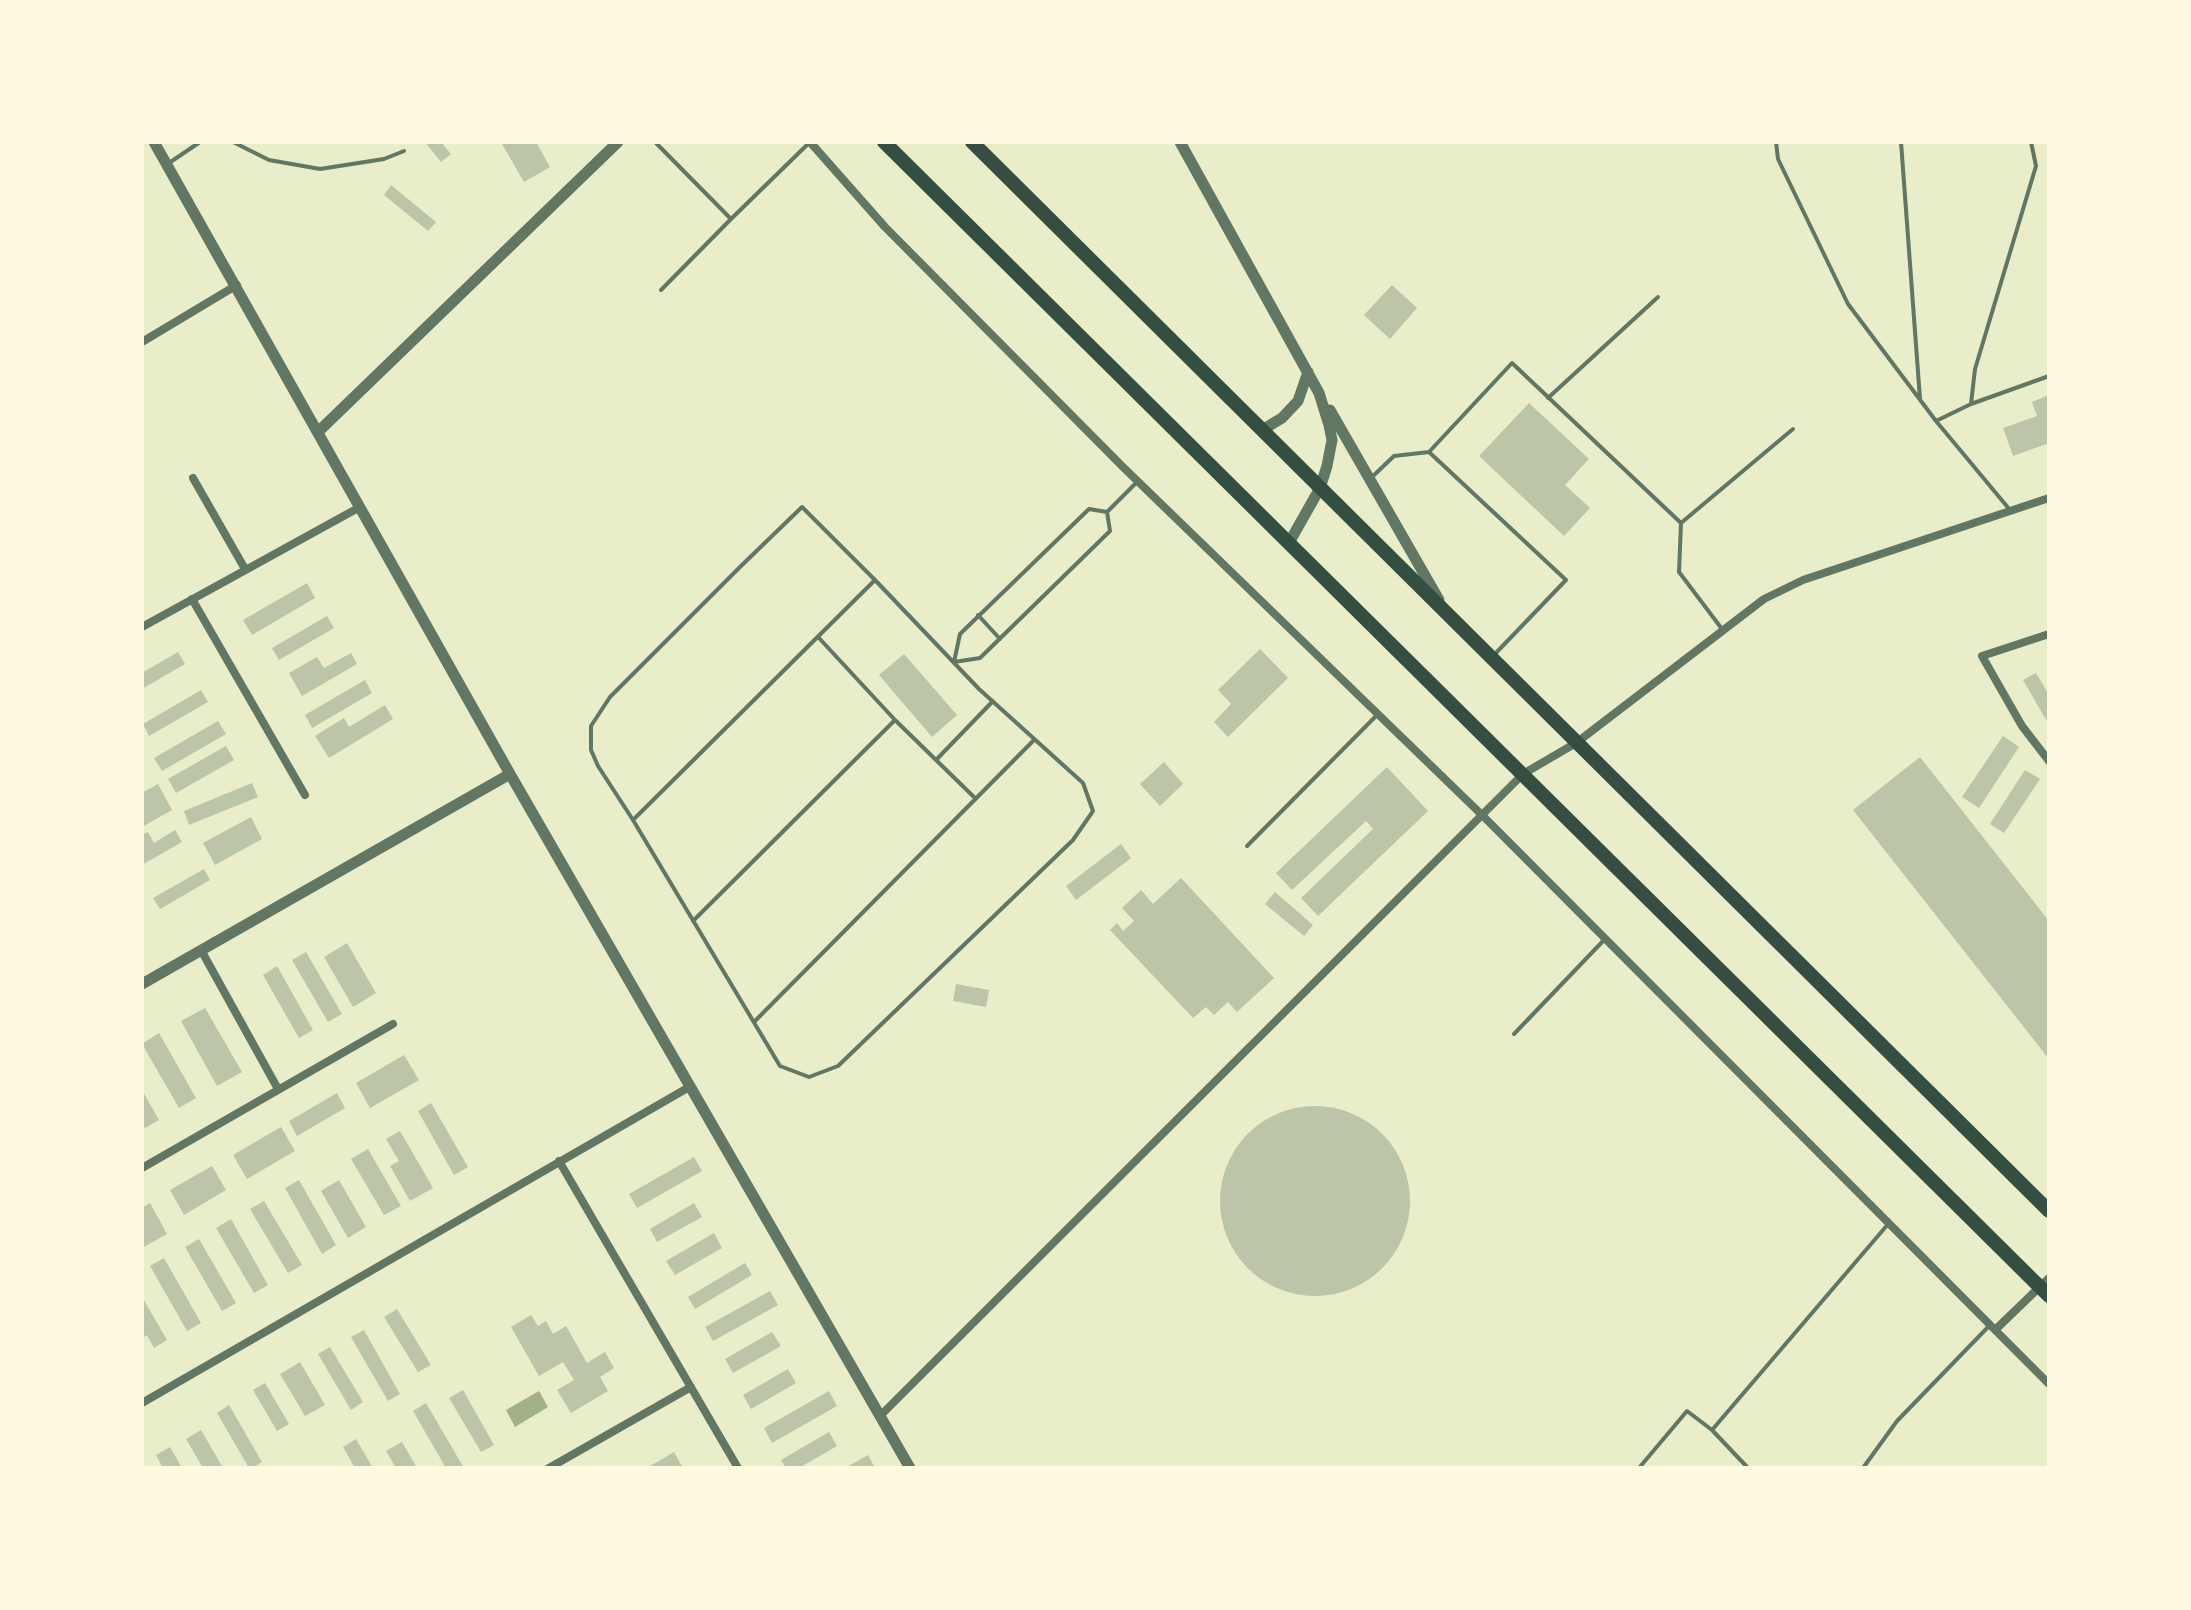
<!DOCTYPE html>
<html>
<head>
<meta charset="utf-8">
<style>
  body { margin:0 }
  #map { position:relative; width:2191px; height:1610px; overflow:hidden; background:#e9edc9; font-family:Signika,sans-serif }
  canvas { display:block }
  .frame { position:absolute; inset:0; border:144px solid #fefae0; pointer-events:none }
</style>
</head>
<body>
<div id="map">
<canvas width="2191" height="1610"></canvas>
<div class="frame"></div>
</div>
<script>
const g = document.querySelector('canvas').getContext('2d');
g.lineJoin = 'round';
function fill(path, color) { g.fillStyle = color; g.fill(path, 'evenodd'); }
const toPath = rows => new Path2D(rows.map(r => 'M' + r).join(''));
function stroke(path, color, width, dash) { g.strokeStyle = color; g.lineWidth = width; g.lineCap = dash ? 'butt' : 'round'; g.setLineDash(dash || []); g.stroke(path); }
fill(toPath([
  [539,1391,548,1407,515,1427,506,1410]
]), '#a3b18a');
fill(toPath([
  [425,142,441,142,451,154,441,162],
  [505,142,536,142,550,167,524,182,502,144],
  [391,185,436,222,428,231,384,195],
  [1392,285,1417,308,1390,339,1364,315],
  [2049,395,2049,443,2013,456,2003,428,2037,416,2032,402],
  [1529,403,1589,459,1565,485,1590,508,1564,536,1479,456],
  [307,583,315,598,252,635,243,620],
  [327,616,334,628,279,660,272,648],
  [1260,649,1288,678,1228,737,1214,722,1231,704,1218,690],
  [178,652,185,664,142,689,142,673],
  [351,653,357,664,302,696,289,673,317,657,324,668],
  [904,654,957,715,932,737,879,675],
  [2036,673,2049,695,2049,725,2023,680],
  [365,680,372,693,312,728,305,715],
  [201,690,208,702,149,736,143,724],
  [385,705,393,719,329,758,315,736,344,718,349,727],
  [218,721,226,734,162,771,154,758],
  [2003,736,2019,747,1979,808,1962,797],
  [226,746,234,760,176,793,168,779],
  [1920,757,2049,921,2049,1059,1853,810],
  [1164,762,1183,784,1160,806,1140,784],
  [1387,767,1428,811,1318,916,1301,898,1373,829,1366,821,1292,890,1276,873],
  [2025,770,2040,779,2004,833,1990,824],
  [252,783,258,797,189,825,184,811],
  [158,784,172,810,142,827,142,793],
  [251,817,262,839,215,865,203,843],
  [175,830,182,842,142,865,142,835,148,832,154,843],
  [1121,844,1131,858,1076,900,1066,886],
  [204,869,210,880,160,909,153,898],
  [1181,878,1274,978,1237,1012,1228,1002,1214,1015,1206,1007,1193,1018,1110,930,1117,923,1123,931,1134,921,1122,908,1141,890,1153,904],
  [1275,892,1313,925,1304,936,1265,904],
  [347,943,376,993,353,1007,324,957],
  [306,952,342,1014,328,1022,292,960],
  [277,966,313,1030,299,1038,263,975],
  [956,984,989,990,986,1007,953,1001],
  [205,1008,242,1072,217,1086,181,1021],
  [159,1033,196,1098,179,1108,142,1044],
  [404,1055,419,1080,370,1108,356,1083],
  [142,1090,159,1120,145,1128,142,1122],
  [337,1093,345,1108,297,1136,289,1121],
  [431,1103,468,1167,454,1175,418,1111],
  '1220 1201a95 95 0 1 1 190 0a95 95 0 1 1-190 0Z',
  [281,1127,295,1151,247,1179,233,1155],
  [400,1131,433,1188,410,1201,390,1166,399,1161,386,1139],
  [368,1149,401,1206,384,1215,351,1159],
  [694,1157,702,1171,637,1208,629,1194],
  [212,1166,226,1190,184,1215,170,1190],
  [299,1180,336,1245,322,1254,285,1188],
  [339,1180,366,1227,348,1238,321,1191],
  [264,1201,302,1265,288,1273,250,1209],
  [150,1203,167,1234,142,1248,142,1208],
  [694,1203,702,1217,657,1242,650,1229],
  [231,1219,268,1285,254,1293,216,1228],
  [714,1233,722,1248,675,1275,666,1261],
  [199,1239,236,1303,222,1311,185,1247],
  [164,1258,201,1323,187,1331,150,1266],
  [745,1263,752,1275,695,1309,688,1297],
  [770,1291,778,1305,713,1341,705,1327],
  [142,1297,167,1340,154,1348,147,1335,142,1338],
  [397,1309,431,1365,418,1372,384,1317],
  [531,1315,538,1326,546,1321,553,1334,566,1326,587,1363,605,1352,614,1368,600,1377,608,1391,571,1413,557,1390,574,1380,563,1362,539,1376,511,1327],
  [364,1330,400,1394,388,1401,351,1337],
  [772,1332,781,1346,733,1373,725,1359],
  [330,1347,363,1402,351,1410,318,1354],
  [300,1362,325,1405,305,1416,280,1374],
  [788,1369,796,1383,751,1409,743,1395],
  [265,1383,289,1424,277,1431,253,1390],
  [463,1390,494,1445,481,1452,449,1398],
  [829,1391,837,1406,772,1443,764,1428],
  [426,1403,464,1468,446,1468,413,1411],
  [229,1405,262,1462,252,1468,249,1468,217,1413],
  [201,1430,223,1468,203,1468,186,1439],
  [829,1432,837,1446,799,1468,786,1468,781,1460],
  [356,1439,373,1468,355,1468,343,1447],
  [402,1442,417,1468,396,1468,386,1451],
  [170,1447,182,1468,163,1468,156,1455],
  [674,1452,683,1468,647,1468],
  [868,1455,875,1468,845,1468]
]), '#bcc5a7');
stroke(toPath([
  [233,142,269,160,320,169,384,159,404,151],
  [655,142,731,219,810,142],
  [1776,142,1778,159,1848,304,1936,421,2010,510],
  [1901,142,1920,399],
  [169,163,200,142],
  [661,290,731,219],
  [1548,398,1658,297],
  [1971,404,2049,376],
  [1936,421,1971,404,1975,369,2036,166,2031,142],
  [1372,477,1394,456,1429,452],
  [1089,509,1107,512,1110,531,980,658,954,662,960,634,1089,509],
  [1107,512,1136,483],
  [1681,523,1793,429],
  [875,580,979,689,1083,783,1093,811,1073,840,838,1066,809,1077,780,1066,633,820,875,580],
  [978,615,1000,639],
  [819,638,895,720],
  [1493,656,1566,580,1429,452,1512,363,1681,523,1679,572,1722,629],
  [936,760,993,701],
  [633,820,598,766,591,750,591,726,610,697,741,566,802,507,875,580],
  [1247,846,1378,714],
  [693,921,895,720,975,798],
  [754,1022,1034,740],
  [1514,1034,1604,940],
  [1712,1430,1748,1468],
  [1639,1468,1687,1411,1712,1430,1889,1223],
  [1863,1468,1897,1421,1990,1325]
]), '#617663', 4);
stroke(toPath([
  [810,142,885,227,1123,467,1482,815,2049,1384],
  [142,342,237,285],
  [193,478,245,569],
  [192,599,305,795],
  [142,627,360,507],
  [2049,634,1982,656,2022,726,2049,761],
  [201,950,278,1089],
  [559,1161,738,1468],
  [142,1168,393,1024],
  [1995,1330,2049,1278],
  [142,1403,691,1086],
  [880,1416,1523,774,1576,743,1764,599,1803,580,2049,498],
  [549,1468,691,1387]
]), '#617663', 8);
stroke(toPath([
  [154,142,510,774,910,1468],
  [1180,142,1319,393,1329,425,1332,440,1327,466,1320,488,1290,541],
  [1330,410,1439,600],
  [1262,430,1282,418,1298,401,1308,372],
  [319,431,618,142],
  [142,984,510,774]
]), '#617663', 11);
stroke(toPath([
  [884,142,2049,1296],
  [972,142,2049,1211]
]), '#344e41', 14);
</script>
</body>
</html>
